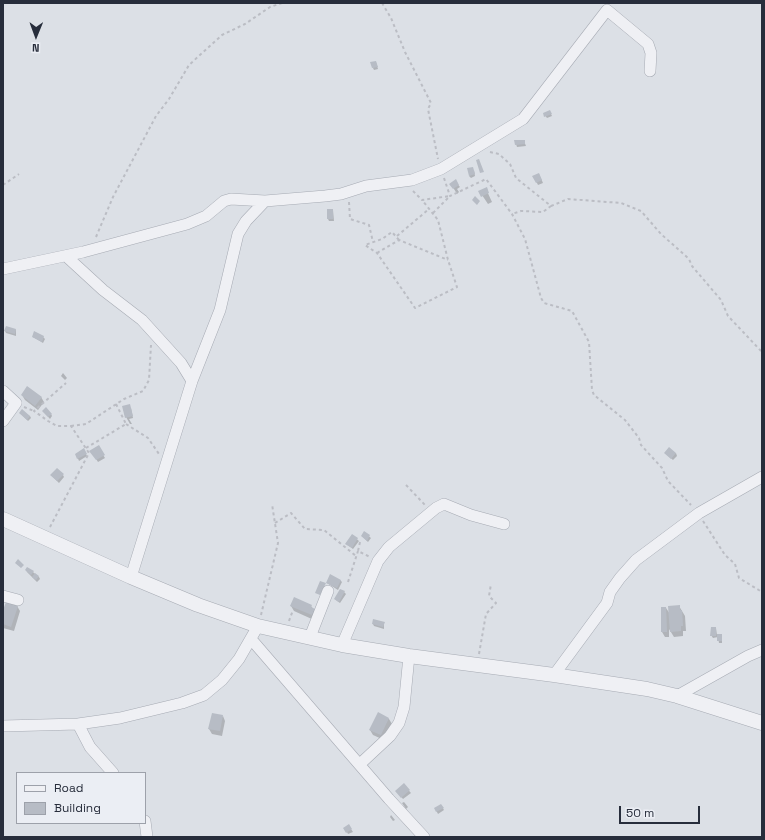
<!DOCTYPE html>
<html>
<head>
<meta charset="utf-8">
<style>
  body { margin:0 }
  #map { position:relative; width:765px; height:840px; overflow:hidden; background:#dce0e6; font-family:"Space Grotesk",sans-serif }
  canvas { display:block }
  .frame { position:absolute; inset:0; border:4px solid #272d3b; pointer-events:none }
  .legend { position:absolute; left:16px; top:772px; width:130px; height:52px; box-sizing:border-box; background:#ebeef4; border:1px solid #9da1aa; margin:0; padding:5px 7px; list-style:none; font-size:12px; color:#272d3b }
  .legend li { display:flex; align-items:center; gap:8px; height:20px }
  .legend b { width:20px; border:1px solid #9da1aa }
  .north { position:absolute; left:16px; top:16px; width:40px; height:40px; -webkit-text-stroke:3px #ebeef4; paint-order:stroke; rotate:181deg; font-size:11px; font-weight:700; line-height:16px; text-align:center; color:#272d3b }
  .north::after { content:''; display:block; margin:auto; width:14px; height:18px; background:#272d3b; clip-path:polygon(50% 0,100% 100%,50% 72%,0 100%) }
  .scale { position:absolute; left:619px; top:806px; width:81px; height:18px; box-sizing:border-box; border:2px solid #272d3b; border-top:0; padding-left:5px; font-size:12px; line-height:14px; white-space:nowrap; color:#272d3b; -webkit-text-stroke:3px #ebeef4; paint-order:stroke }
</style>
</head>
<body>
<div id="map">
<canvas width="765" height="840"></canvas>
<div class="frame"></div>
<ul class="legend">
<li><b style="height:5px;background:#eff0f4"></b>Road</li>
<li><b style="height:11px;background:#b7bcc5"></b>Building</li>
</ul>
<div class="north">N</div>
<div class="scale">50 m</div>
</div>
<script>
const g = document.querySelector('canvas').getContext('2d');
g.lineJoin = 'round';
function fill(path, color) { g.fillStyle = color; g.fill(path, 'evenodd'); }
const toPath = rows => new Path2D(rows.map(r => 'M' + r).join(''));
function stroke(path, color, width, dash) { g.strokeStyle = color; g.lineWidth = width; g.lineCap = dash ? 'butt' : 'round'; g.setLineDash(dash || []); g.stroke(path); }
fill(toPath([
  [376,62,378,69,374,70,373,68],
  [550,112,552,116,547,118,544,114],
  [524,141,526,146,517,147,516,144],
  [474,170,475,176,471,178,469,176],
  [539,174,543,183,538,185,534,177],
  [455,181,460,187,457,189,459,192,457,194,451,184],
  [486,189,492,202,488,204,480,192],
  [333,210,334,221,329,221,328,219],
  [16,330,16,336,6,333,5,331],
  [33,337,43,337,45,339,43,343],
  [63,373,67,378,65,380,61,376],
  [22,395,41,397,44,402,38,410,25,400],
  [131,408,133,418,129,419,132,424,130,424,126,417],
  [43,411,51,414,52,416,50,419],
  [20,413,30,416,31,418,28,421],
  [98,447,105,458,98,462,91,451],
  [84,450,87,456,79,461,76,454],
  [676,453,677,456,673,460,667,455],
  [63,475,64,477,59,483,53,477],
  [365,533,371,538,368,542,362,536],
  [352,535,359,541,353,549,346,544],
  [28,568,39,577,40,579,37,582,27,572,26,570],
  [340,580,342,582,338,590,327,583],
  [344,592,346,594,340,603,337,601,335,599],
  [17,606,20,611,14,631,3,628,3,613],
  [291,606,311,606,317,614,314,620,294,611],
  [679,606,685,616,686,631,683,631,683,636,674,637,669,629,669,637,665,637,662,632,662,608,666,608,670,614],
  [384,623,384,629,374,626,373,624],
  [716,628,717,635,721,635,722,637,722,643,719,643,718,637,713,638,711,635],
  [378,714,389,719,392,724,384,740,373,735,370,730],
  [223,716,225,721,222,736,212,734,209,729],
  [404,785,411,793,403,799,398,793],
  [404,802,408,807,406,809,402,803],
  [441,805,444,810,438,814,435,808],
  [391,815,395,820,393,821,390,817],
  [349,826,353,832,348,834,345,828]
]), '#0003');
fill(toPath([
  [376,61,378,67,372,68,370,62],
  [550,110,552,114,544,117,543,113],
  [514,140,525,140,525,144,515,145],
  [479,159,484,172,480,173,476,160],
  [473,167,475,174,469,176,467,168],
  [539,173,542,180,536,183,532,176],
  [456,179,459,185,453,189,449,184],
  [487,187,489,193,481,197,478,191],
  [475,196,480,201,477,205,472,200],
  [327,209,333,209,333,219,327,219],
  [6,326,16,329,15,334,4,331],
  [34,331,44,336,42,342,32,337],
  [27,386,42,397,35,406,21,395],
  [130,404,133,416,125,418,122,406],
  [46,407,52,414,48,417,42,411],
  [22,409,30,416,27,420,19,413],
  [99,445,105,455,96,460,89,451],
  [669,447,676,453,671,459,664,453],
  [84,448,87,454,77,459,75,454],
  [57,468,64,474,57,481,50,475],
  [364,531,370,535,367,541,361,536],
  [352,534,358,538,352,548,345,544],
  [18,559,24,565,21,568,15,563],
  [27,567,34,571,31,575,25,570],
  [35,573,39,576,36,580,32,577],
  [330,574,341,580,337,588,326,583],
  [320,581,326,583,320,595,315,593],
  [340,589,345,591,339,602,334,599],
  [294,597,312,605,311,607,315,609,312,615,290,606],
  [6,602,18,606,11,627,3,624,3,610],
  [680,605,680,610,682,610,683,626,681,626,681,631,670,632,668,606],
  [661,607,666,607,667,632,661,632],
  [373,619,385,622,383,627,372,624],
  [711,627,716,627,716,636,710,636],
  [717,634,722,634,722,641,717,641],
  [378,712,389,718,381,735,369,730],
  [212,713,223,715,220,731,208,729],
  [404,783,410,790,401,798,395,791],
  [441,804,444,808,436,812,434,808],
  [349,824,352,829,346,833,343,828]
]), '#b7bcc5');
const minor = toPath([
  [66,256,103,290,142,320,181,363,192,381],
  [3,269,83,252,187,224,206,216,224,201,231,199,265,201,325,196,341,194,366,186,412,180,441,169,523,119,607,10,648,44,651,53,650,71],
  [3,391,16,403,3,421],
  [131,577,192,381,220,310,238,234,246,221,265,201],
  [3,596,18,600],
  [310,637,328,591],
  [251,639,389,799,424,837],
  [342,645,378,561,389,547,436,508,444,504,471,515,504,524],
  [554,675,607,603,610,592,620,578,636,560,699,513,762,477],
  [677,696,748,656,762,650],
  [78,724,90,747,113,773],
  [3,726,78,724,120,718,182,703,204,695,222,680,239,659,258,626],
  [360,764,390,736,399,723,404,707,409,656],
  [145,821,147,837]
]);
const tertiary = toPath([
  [3,519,131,577,198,605,258,626,342,645,409,656,554,675,647,689,677,696,762,723]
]);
stroke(minor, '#a6aab3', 12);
stroke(tertiary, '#a6aab3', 15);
stroke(toPath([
  [382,3,391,18,405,52,431,103,428,109,438,159],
  [490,152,499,154,510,164,516,178,551,206,543,212,521,211,512,214],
  [444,178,450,196,486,179,512,214,525,239,541,298,544,303,572,311,589,342,592,390,594,395,625,420,639,438,641,445,662,468,668,481,691,505],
  [3,185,19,174],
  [413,191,422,200,450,196],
  [349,202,350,219,369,225,373,242],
  [551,206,568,199,621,203,641,211,661,234,689,259,692,266,721,300,728,316,762,352],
  [433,213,449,197],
  [397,236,429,209],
  [96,237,113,197,156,116,169,99,189,65,222,35,245,24,270,7,282,3],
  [399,240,392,232,382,239,365,245,377,253,415,308,457,287,448,260,438,220,422,200],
  [377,253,399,240,448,260],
  [24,407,34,411],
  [126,424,148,438,159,454],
  [71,426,86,424,124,399,143,391,149,380,151,345],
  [86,448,126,424,116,404],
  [406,485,425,505],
  [703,521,725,555,735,564,739,578,762,592],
  [275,523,291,513,305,529,324,530,356,556],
  [50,527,89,453,71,426,57,426,48,421,34,411,66,383],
  [360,542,358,551,370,557],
  [348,582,358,551],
  [261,615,278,543,272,504],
  [289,621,293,610],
  [479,654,486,614,496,603,489,596,491,584]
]), '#bbbdc4', 2, [3, 3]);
stroke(minor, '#eff0f4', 11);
stroke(tertiary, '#eff0f4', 14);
</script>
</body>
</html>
